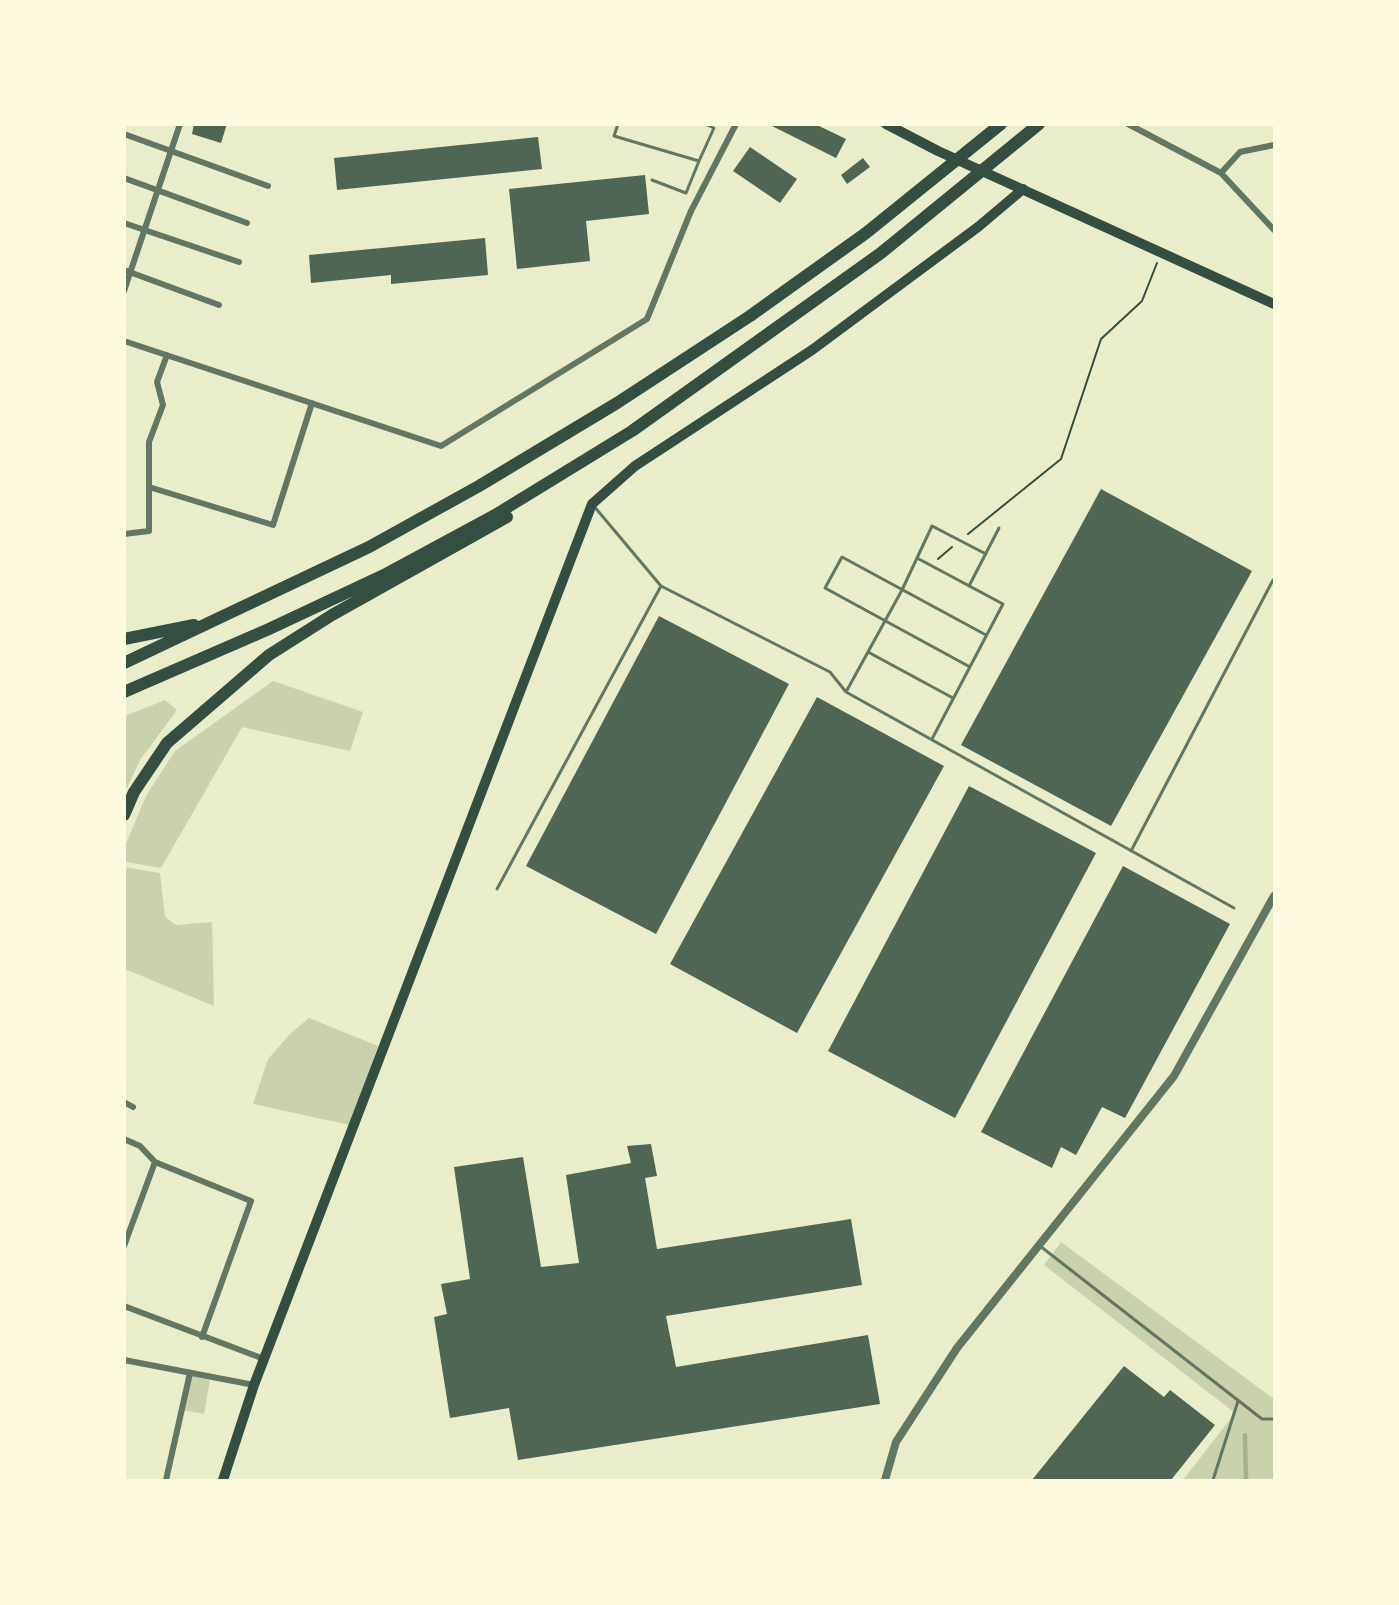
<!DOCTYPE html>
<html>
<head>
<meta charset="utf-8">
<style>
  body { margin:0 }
  #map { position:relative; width:1399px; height:1605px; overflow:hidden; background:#e9edc9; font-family:Signika,sans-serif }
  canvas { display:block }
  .frame { position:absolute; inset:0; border:126px solid #fefae0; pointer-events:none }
</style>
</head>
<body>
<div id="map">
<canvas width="1399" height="1605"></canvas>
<div class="frame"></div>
</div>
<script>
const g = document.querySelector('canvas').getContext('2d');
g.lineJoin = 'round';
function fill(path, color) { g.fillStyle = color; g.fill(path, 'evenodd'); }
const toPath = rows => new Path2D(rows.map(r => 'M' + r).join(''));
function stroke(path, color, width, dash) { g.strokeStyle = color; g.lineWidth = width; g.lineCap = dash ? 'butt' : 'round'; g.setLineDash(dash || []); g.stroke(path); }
fill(toPath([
  [273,681,363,712,350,751,242,727,161,868,125,862,125,846,146,796,175,751],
  [165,700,177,710,140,760,125,792,125,716],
  [124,867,160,873,165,917,176,925,212,922,214,1006,125,969],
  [309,1018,378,1046,350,1125,253,1104,268,1059,290,1034],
  [1061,1242,1274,1399,1274,1480,1183,1480,1235,1413,1044,1265],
  [186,1374,210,1380,204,1414,183,1410]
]), '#cad2ad');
stroke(toPath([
  [1245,1435,1246,1480]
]), '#a3b18a', 4.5);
fill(toPath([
  [194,124,227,124,221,143,192,134],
  [768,124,815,124,846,139,836,158],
  [538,137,542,169,337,190,334,158],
  [750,147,797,179,780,203,733,171],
  [863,158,870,167,847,184,841,175],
  [645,175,649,214,586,221,590,261,517,269,509,189],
  [485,238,488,275,391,284,391,275,311,283,309,255],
  [1101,489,1252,571,1111,826,961,745],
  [659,616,789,684,656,934,526,866],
  [817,697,944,766,797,1033,670,964],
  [969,786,1096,853,955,1118,828,1051],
  [1123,866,1230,924,1125,1118,1102,1107,1076,1155,1061,1147,1052,1168,981,1132],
  [651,1144,657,1176,645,1178,657,1249,851,1219,862,1285,666,1316,676,1367,868,1335,880,1404,518,1460,509,1408,450,1418,434,1317,447,1314,441,1284,470,1279,454,1167,523,1157,541,1267,579,1263,566,1175,631,1163,627,1146],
  [1124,1366,1164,1397,1170,1390,1215,1425,1171,1480,1032,1480]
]), '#4f6655');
stroke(toPath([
  [968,534,1061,459,1101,339,1142,301,1157,263],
  [938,559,952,547]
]), '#344e41', 2);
stroke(toPath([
  [618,124,614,136,699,161,714,128,705,124],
  [652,180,686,193,699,161],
  [917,558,1003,604,932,739],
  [661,586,830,672,846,692,1234,908],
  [969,586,999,528],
  [868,652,953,698],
  [970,667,825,588,842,557,986,635],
  [846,692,902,590,932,526,986,554],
  [1131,851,1273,580],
  [497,889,661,586,593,505],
  [1040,1246,1262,1419,1274,1419],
  [1213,1480,1238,1401]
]), '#617663', 3);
stroke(toPath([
  [1128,124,1221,173,1274,230],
  [124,134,268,186],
  [1221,173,1240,152,1274,145],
  [124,178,247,223],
  [124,223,239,262],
  [124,270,219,305],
  [124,291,180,124],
  [124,341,441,446,647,319,691,211,736,124],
  [149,487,273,525,312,403],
  [124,534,149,531,149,442,163,405,157,382,167,355],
  [124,1102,133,1107],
  [124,1139,140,1146,155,1162],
  [124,1246,155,1162,251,1201,202,1337],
  [124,1306,264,1359],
  [124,1360,254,1385],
  [166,1480,190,1373]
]), '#617663', 6);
stroke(toPath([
  [885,1480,896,1442,957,1348,1174,1076,1274,896]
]), '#617663', 8);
stroke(toPath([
  [223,1480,254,1385,592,504,635,466,812,350,978,227,1023,189]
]), '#344e41', 10);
stroke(toPath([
  [886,124,938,151,1274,304]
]), '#344e41', 10);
stroke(toPath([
  [124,639,194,625],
  [124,663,369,547,479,486,617,403,750,316,866,233,1001,124],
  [124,692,269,629,384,575,495,515,632,431,881,253,1039,124],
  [124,815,134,792,167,743,269,655,332,615,507,517]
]), '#344e41', 12);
</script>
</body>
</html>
